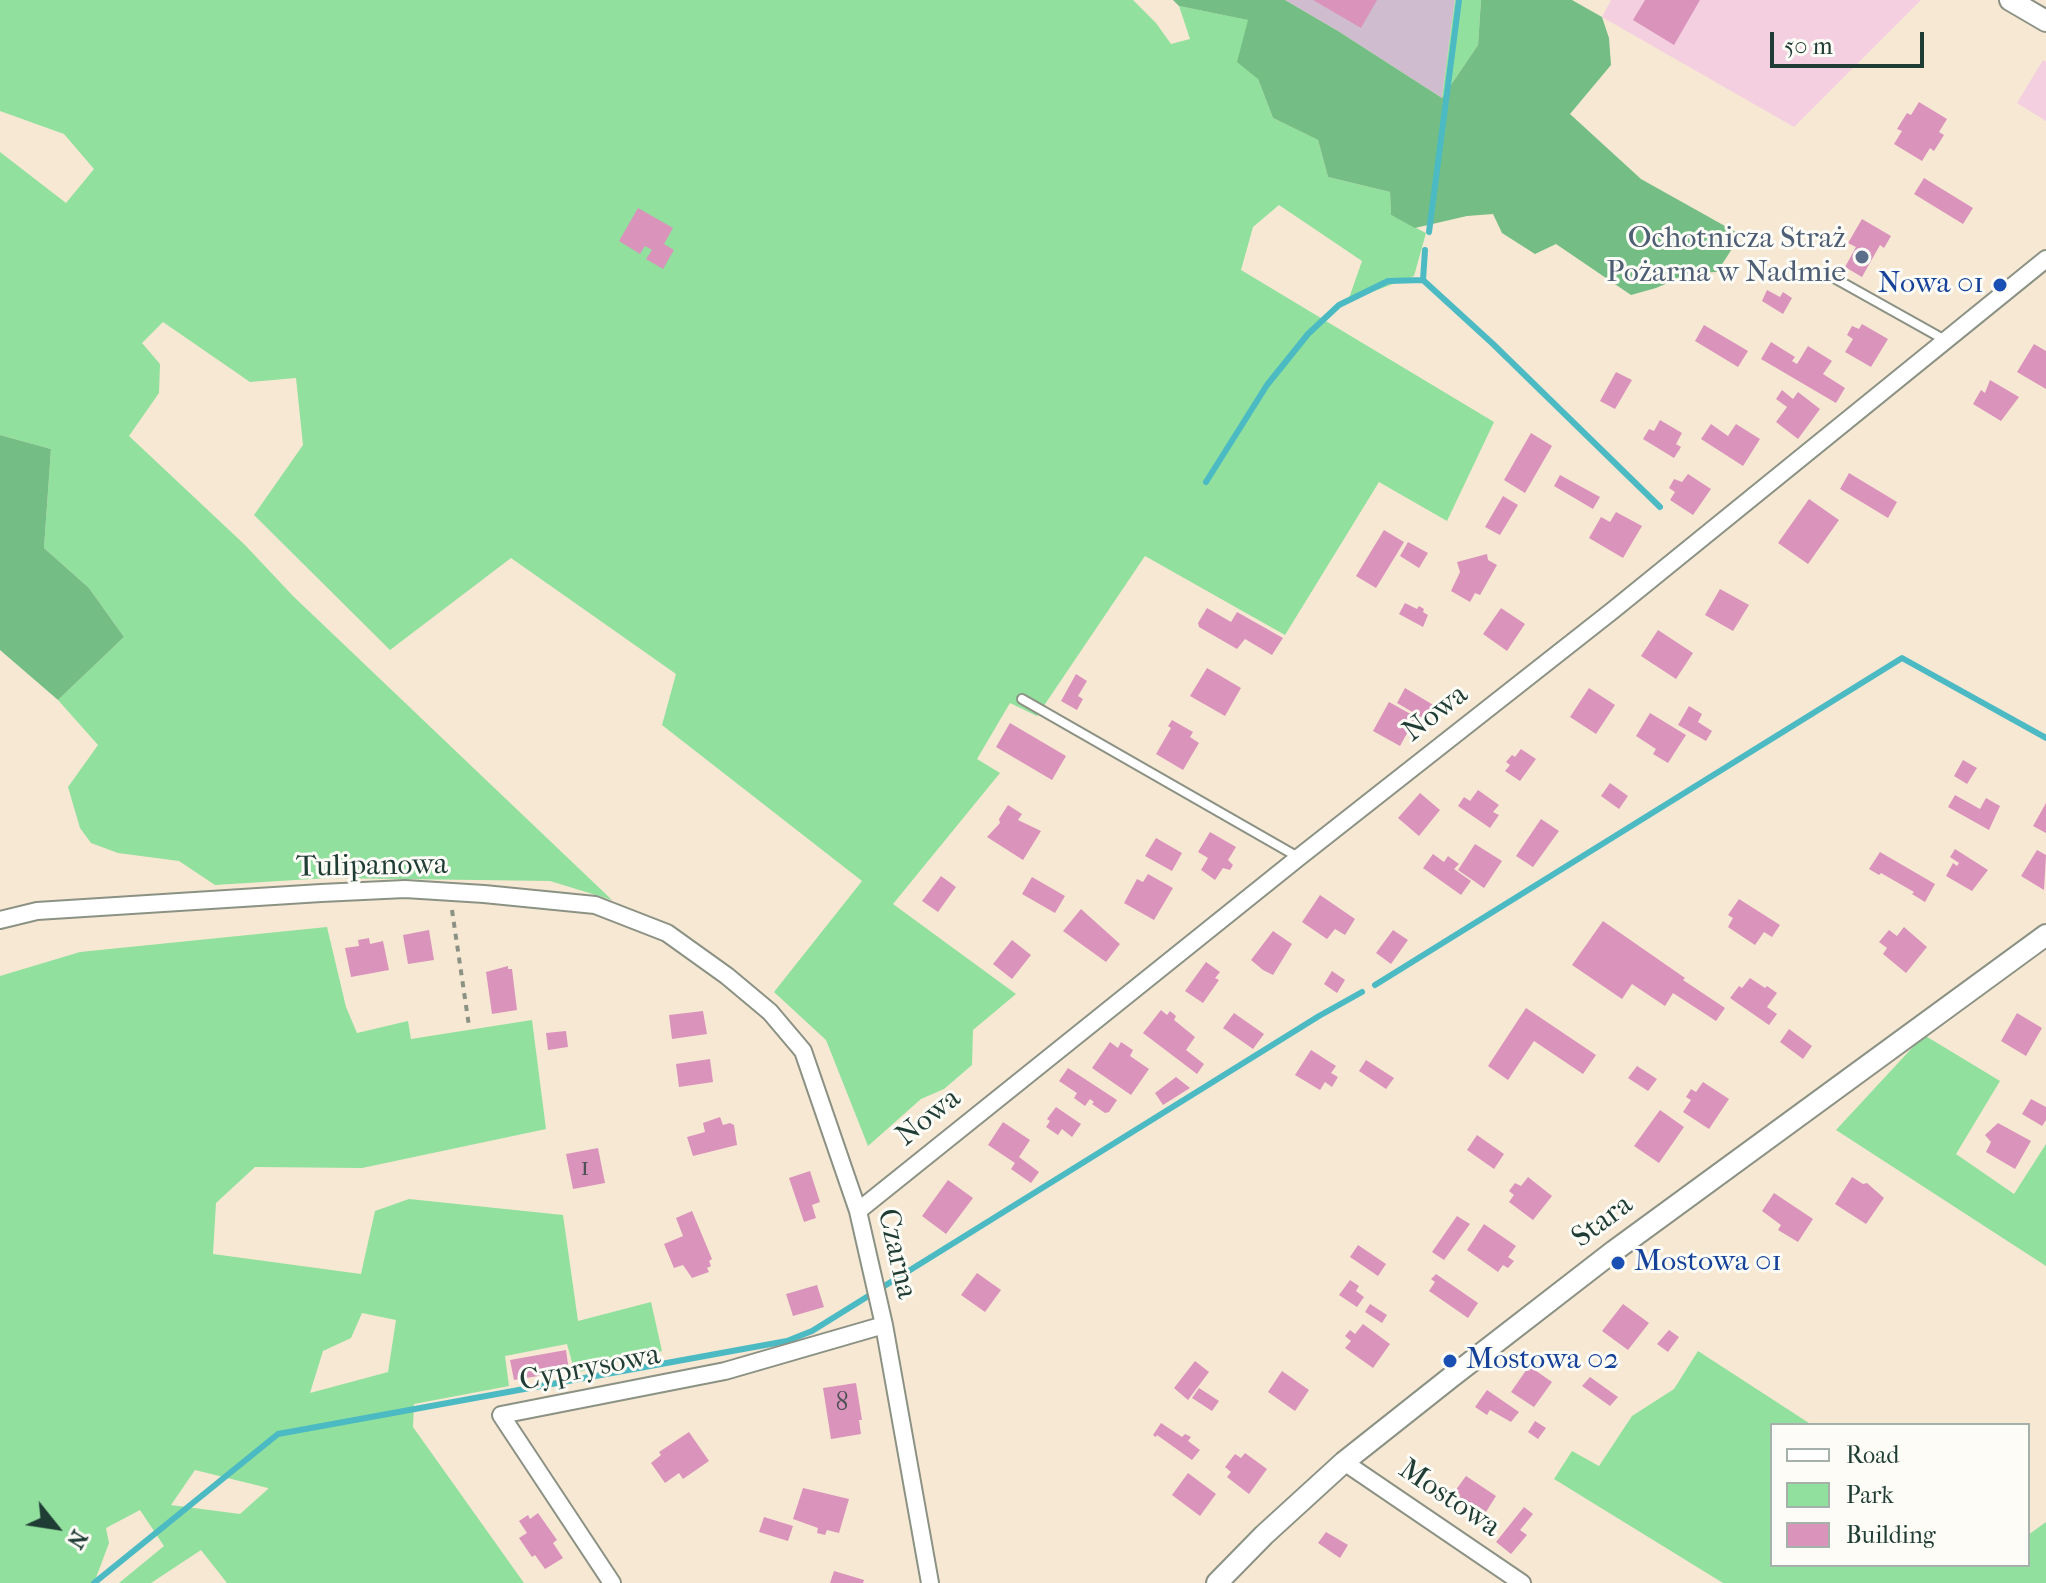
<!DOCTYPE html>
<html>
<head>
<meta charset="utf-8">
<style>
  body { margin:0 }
  #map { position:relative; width:2046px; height:1583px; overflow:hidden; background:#f7e8d4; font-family:"IM FELL French Canon",serif }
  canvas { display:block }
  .legend { position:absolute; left:1770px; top:1423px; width:260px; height:144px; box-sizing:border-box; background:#fdfcf7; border:2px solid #a4b0a9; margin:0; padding:10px 14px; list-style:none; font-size:24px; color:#1f3d34 }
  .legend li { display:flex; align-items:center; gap:16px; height:40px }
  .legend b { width:40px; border:2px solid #a4b0a9 }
  .north { position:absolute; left:16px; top:1487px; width:80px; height:80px; -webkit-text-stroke:6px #fdfcf7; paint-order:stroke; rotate:120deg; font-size:22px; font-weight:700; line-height:32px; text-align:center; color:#1f3d34 }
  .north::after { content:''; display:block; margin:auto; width:28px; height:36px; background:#1f3d34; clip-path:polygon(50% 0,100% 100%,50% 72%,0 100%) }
  .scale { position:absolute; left:1770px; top:32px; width:154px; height:36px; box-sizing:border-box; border:4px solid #1f3d34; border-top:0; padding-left:10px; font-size:24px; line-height:28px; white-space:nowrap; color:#1f3d34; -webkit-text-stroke:6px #fdfcf7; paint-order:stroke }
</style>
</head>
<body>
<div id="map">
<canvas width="2046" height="1583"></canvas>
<ul class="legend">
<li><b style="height:10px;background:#fff"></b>Road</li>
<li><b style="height:22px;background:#91e09e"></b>Park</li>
<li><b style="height:22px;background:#da93bb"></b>Building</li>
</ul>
<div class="north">N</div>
<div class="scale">50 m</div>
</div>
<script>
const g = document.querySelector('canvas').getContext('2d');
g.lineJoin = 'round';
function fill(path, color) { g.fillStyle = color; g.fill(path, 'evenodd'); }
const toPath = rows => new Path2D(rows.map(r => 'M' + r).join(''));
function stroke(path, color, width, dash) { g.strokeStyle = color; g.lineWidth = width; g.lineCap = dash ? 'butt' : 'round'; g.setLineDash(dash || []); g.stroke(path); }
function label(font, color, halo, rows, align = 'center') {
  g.font = font + ' "IM FELL French Canon",serif'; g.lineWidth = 6; g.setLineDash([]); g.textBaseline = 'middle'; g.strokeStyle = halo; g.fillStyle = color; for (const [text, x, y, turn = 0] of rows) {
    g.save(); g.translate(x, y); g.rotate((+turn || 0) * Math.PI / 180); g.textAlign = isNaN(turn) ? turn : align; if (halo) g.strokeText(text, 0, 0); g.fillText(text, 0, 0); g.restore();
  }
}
fill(toPath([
  [1611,0,1921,0,1794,127,1602,17],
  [2043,60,2046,62,2046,121,2017,103]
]), '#f3cfe0');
fill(toPath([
  [1285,0,1455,0,1442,98,1338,31]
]), '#cfbdcf');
fill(toPath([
  [0,0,1133,0,1156,23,1171,44,1190,39,1179,6,1249,20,1258,79,1273,118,1318,140,1328,177,1390,192,1391,215,1426,233,1414,276,1348,301,1362,261,1279,205,1253,227,1241,270,1494,422,1447,521,1379,482,1285,635,1145,556,1037,716,1010,703,977,759,1000,773,893,904,1016,994,973,1030,972,1065,944,1089,921,1099,868,1146,826,1040,774,992,862,881,662,725,676,674,511,558,390,650,254,515,303,445,296,378,250,382,163,322,142,343,160,364,159,393,129,436,245,545,293,596,612,900,550,881,328,878,215,885,179,861,118,853,91,843,80,828,68,787,98,745,58,700,124,637,89,588,44,548,51,449,0,435,0,152,66,203,94,169,64,134,0,111],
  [1455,0,1481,0,1478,45,1442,98],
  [327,927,346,1007,357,1033,408,1021,411,1039,532,1020,546,1129,362,1168,255,1167,216,1203,213,1254,361,1274,375,1211,409,1199,563,1215,578,1321,651,1302,662,1351,575,1373,567,1344,505,1356,509,1386,414,1404,413,1427,524,1583,227,1583,201,1550,151,1583,119,1583,164,1546,140,1510,106,1528,109,1543,94,1583,0,1583,0,976,80,952],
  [362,1313,396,1320,388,1372,310,1393,323,1351,351,1338],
  [195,1470,268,1488,268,1489,240,1514,171,1505],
  [1924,1035,2000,1081,1956,1154,2014,1194,2046,1144,2046,1266,1836,1130],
  [1698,1351,1812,1425,1772,1425,1772,1565,2028,1565,2028,1535,2046,1522,2046,1583,1723,1583,1554,1479,1572,1451,1599,1466,1632,1416,1674,1389]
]), '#91e09e');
fill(toPath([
  [1173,0,1285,0,1338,31,1442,98,1478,45,1481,0,1572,0,1602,17,1609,38,1611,65,1570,114,1641,179,1741,235,1717,272,1691,273,1656,288,1631,295,1556,244,1535,254,1502,233,1493,214,1467,216,1415,228,1391,215,1390,192,1328,177,1318,140,1273,118,1258,79,1237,62,1248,20,1179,6],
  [0,435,51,449,44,548,89,588,124,637,58,700,0,650]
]), '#74be85');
stroke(toPath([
  [1429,232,1459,0],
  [1425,250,1423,280,1493,344,1660,507],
  [1206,482,1267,385,1308,334,1339,305,1388,281,1423,280],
  [1375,985,1902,658,2046,738],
  [94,1583,278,1434,787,1341,812,1331,1319,1016,1362,992]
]), '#4bbac3', 6);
fill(toPath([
  [1313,0,1377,0,1361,28],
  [1645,0,1700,0,1674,45,1633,20],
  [1919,102,1947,119,1939,132,1944,135,1934,151,1930,148,1922,161,1894,144,1902,131,1897,129,1907,113,1911,115],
  [1924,178,1973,208,1963,224,1914,194],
  [638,208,673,228,664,244,674,250,663,269,646,259,652,250,645,246,640,254,619,241],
  [1862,219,1891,236,1884,248,1880,245,1862,277,1845,267,1856,247,1848,243],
  [1767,290,1780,297,1783,292,1792,298,1783,314,1762,301],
  [1862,324,1888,339,1871,367,1845,352,1853,339,1847,335,1852,326,1859,329],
  [1704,325,1748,351,1738,367,1695,341],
  [1771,342,1795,357,1792,361,1797,364,1808,346,1832,361,1823,374,1845,388,1836,403,1761,359],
  [2034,344,2046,351,2046,389,2017,372],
  [1616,372,1632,380,1615,409,1600,401],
  [1990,380,2019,397,2001,421,1973,404,1981,390,1985,393],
  [1782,390,1793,399,1798,392,1820,409,1798,439,1776,422,1787,407,1776,399],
  [1660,420,1682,433,1676,444,1681,447,1674,458,1643,439,1649,429,1654,431],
  [1711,424,1728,436,1736,424,1760,439,1743,466,1701,439],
  [1531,433,1552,446,1525,493,1504,480],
  [1849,473,1897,502,1888,518,1840,489],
  [1688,474,1711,489,1693,515,1670,500,1675,492,1669,488,1674,479,1682,482],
  [1560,475,1600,497,1593,509,1554,486],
  [1503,496,1518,505,1500,535,1485,527],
  [1809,499,1839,520,1808,564,1778,543],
  [1616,512,1642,526,1623,558,1589,538,1601,517,1610,522],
  [1384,530,1404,542,1376,588,1356,576],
  [1408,542,1428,553,1419,568,1400,556],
  [1487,554,1488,560,1497,565,1480,595,1475,593,1470,602,1451,591,1460,572,1457,562],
  [1720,589,1749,605,1733,631,1705,615],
  [1405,603,1417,609,1419,606,1424,609,1423,612,1428,615,1423,627,1399,614],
  [1207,608,1231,622,1237,612,1283,638,1272,655,1245,639,1237,649,1199,627,1198,623],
  [1501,608,1525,624,1507,651,1483,634],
  [1658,630,1693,653,1676,679,1641,656],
  [1207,668,1241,688,1225,716,1190,696],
  [1076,674,1087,681,1078,696,1083,699,1077,710,1061,701],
  [1405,688,1435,706,1426,720,1397,703],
  [1589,688,1615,705,1596,734,1570,717],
  [1389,702,1416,717,1400,746,1373,731],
  [1689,706,1702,714,1698,722,1712,731,1706,741,1678,725],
  [1650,713,1686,735,1668,763,1653,754,1656,749,1636,736],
  [1172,720,1193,732,1190,737,1199,743,1183,770,1156,754,1171,728,1168,726],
  [1010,723,1066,756,1052,780,996,747],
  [1521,749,1536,759,1520,781,1505,771,1510,765,1506,762,1512,755,1515,757],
  [1963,760,1977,768,1967,784,1954,776],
  [1610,783,1628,796,1619,809,1601,796],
  [1478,790,1499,805,1493,812,1499,815,1490,828,1458,806,1464,797,1470,801],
  [1420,793,1440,810,1419,836,1398,818],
  [1955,795,1980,809,1986,798,2000,806,1989,830,1948,807],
  [2046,803,2046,833,2033,826],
  [1008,805,1022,814,1018,820,1041,831,1023,860,987,837,1000,823,999,819],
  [1541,819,1559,831,1533,867,1516,856],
  [1210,832,1236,847,1228,860,1233,865,1230,870,1223,868,1215,880,1201,870,1208,858,1198,852],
  [1156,838,1182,853,1172,871,1145,856],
  [1475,844,1502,861,1484,888,1458,870],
  [1955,849,1988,870,1972,891,1946,876,1953,863,1957,866,1959,863,1950,857],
  [2037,850,2046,855,2044,890,2021,876],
  [1880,852,1935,884,1925,902,1912,894,1914,892,1881,873,1879,875,1869,869],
  [1433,854,1444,862,1448,856,1459,864,1454,869,1471,881,1461,895,1423,868],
  [1148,874,1173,888,1154,920,1124,903,1137,879,1143,882],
  [941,876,956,887,938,912,922,901],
  [1032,877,1065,896,1055,913,1022,894],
  [1320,895,1355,919,1345,935,1335,929,1327,939,1302,922],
  [1739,899,1780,925,1772,937,1764,932,1755,945,1728,927,1733,918,1728,915],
  [1081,909,1120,944,1106,962,1063,931],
  [1603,921,1685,978,1683,980,1725,1008,1716,1021,1673,993,1665,1006,1632,984,1622,999,1572,965],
  [1904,927,1927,947,1906,973,1883,954,1887,948,1879,942,1889,930,1897,936],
  [429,930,434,960,408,964,403,935],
  [1393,930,1408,940,1391,964,1376,953],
  [1273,931,1292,944,1273,975,1263,970,1251,960],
  [369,938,370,944,383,941,389,970,351,977,345,948,359,946,358,940],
  [1012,940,1031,955,1012,979,993,964],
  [1206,962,1220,972,1215,978,1219,980,1203,1003,1185,991],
  [508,966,508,969,512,969,517,1010,492,1014,486,972],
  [1332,971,1345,980,1337,993,1324,984],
  [1750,978,1765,988,1767,986,1777,993,1767,1007,1777,1014,1769,1025,1730,998,1739,986,1742,988],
  [1526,1008,1596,1055,1583,1074,1534,1041,1508,1080,1488,1066],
  [1161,1010,1167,1015,1170,1011,1176,1016,1174,1020,1195,1037,1186,1050,1204,1064,1197,1074,1143,1033],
  [703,1011,707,1034,672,1039,669,1015],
  [1234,1013,1264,1034,1253,1049,1223,1028],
  [2017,1013,2042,1028,2026,1056,2001,1041],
  [1789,1029,1812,1046,1803,1059,1780,1042],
  [566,1031,568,1047,548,1050,546,1033],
  [1110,1042,1118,1048,1121,1042,1133,1050,1130,1056,1149,1069,1131,1095,1092,1068],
  [1311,1050,1336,1066,1331,1073,1338,1077,1332,1087,1325,1082,1320,1090,1295,1075],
  [710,1059,713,1082,679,1087,676,1064],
  [1366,1060,1394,1078,1386,1089,1359,1071],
  [1637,1066,1657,1079,1648,1091,1628,1078],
  [1068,1068,1117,1100,1109,1112,1105,1113,1092,1104,1094,1102,1090,1099,1085,1106,1074,1098,1077,1093,1059,1081],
  [1176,1077,1190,1088,1163,1105,1155,1093],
  [1703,1082,1729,1099,1709,1129,1683,1112,1691,1100,1686,1097,1691,1089,1696,1092],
  [2031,1099,2046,1107,2046,1120,2042,1126,2022,1114],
  [1056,1107,1081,1124,1072,1137,1062,1129,1058,1135,1046,1127,1050,1121,1047,1119],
  [1660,1110,1684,1127,1659,1163,1634,1146],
  [720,1117,723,1125,730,1123,734,1125,737,1145,693,1156,687,1137,705,1132,703,1123],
  [1003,1122,1030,1140,1019,1157,1039,1172,1031,1183,1011,1169,1015,1163,988,1145],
  [1998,1123,2031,1141,2015,1169,1986,1152,1991,1142,1985,1135],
  [1477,1135,1504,1154,1494,1169,1467,1150],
  [598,1148,605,1183,573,1189,566,1154],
  [810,1171,820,1202,812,1205,816,1218,804,1222,789,1178],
  [1528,1177,1552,1196,1533,1220,1509,1202,1514,1195,1509,1191,1515,1183,1521,1186],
  [1852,1177,1863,1184,1867,1183,1884,1198,1866,1224,1835,1204],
  [948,1180,973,1198,946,1234,922,1216],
  [1774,1193,1813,1219,1798,1242,1778,1230,1781,1225,1762,1211],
  [692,1211,712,1259,709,1261,711,1266,707,1268,709,1272,692,1278,683,1265,674,1268,664,1244,683,1236,676,1218],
  [1457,1216,1470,1224,1444,1260,1432,1252],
  [1484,1224,1516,1246,1508,1257,1514,1261,1508,1268,1503,1265,1498,1272,1467,1250],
  [1358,1245,1386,1264,1378,1276,1350,1257],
  [977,1273,1001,1290,985,1312,961,1295],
  [1436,1274,1478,1303,1468,1318,1429,1291,1435,1282,1431,1279],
  [1350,1280,1359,1286,1356,1291,1364,1297,1357,1307,1339,1295],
  [817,1285,824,1307,793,1316,786,1294],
  [1370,1304,1387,1315,1382,1323,1365,1312],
  [1623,1304,1649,1323,1628,1350,1602,1331],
  [1363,1324,1390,1344,1373,1368,1345,1348,1351,1341,1345,1336,1350,1330,1355,1334],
  [1669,1330,1679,1337,1668,1352,1657,1344],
  [566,1350,569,1371,514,1380,510,1360],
  [1195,1361,1209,1372,1188,1400,1174,1388],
  [1529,1366,1552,1382,1534,1407,1511,1392],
  [1282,1371,1309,1390,1295,1411,1268,1392],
  [1590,1377,1618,1397,1610,1406,1582,1386],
  [856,1383,862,1420,859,1420,861,1434,831,1439,823,1388],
  [1199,1388,1219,1401,1212,1411,1192,1398],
  [1487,1390,1519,1412,1511,1422,1490,1410,1487,1415,1475,1407],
  [1535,1421,1546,1428,1538,1439,1528,1432],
  [1161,1423,1182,1437,1185,1434,1191,1437,1188,1441,1200,1450,1192,1460,1157,1435,1156,1437,1153,1435],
  [689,1432,709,1461,683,1479,679,1473,665,1483,651,1463,661,1455,659,1452],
  [1245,1453,1267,1469,1249,1494,1227,1477,1231,1472,1225,1467,1235,1454,1241,1458],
  [1188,1473,1216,1494,1200,1516,1172,1495],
  [1466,1476,1496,1496,1486,1512,1476,1505,1472,1510,1456,1500,1460,1494,1455,1491],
  [803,1488,849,1499,839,1533,827,1530,825,1535,817,1533,818,1528,793,1519],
  [1524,1507,1533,1514,1520,1530,1527,1535,1511,1554,1496,1542],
  [538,1513,557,1540,553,1543,563,1558,545,1569,535,1555,532,1557,519,1538,527,1533,519,1521,528,1515,530,1519],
  [764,1517,793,1526,788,1541,759,1532],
  [1326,1532,1348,1545,1340,1558,1318,1543],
  [834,1571,864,1580,863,1583,830,1583]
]), '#da93bb');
const service = toPath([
  [1827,274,1945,340],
  [1022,699,1298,857]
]);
const minor = toPath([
  [0,920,37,911,321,893,405,889,484,894,595,905,667,933,727,976,770,1012,803,1051,858,1211,884,1325,930,1583],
  [858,1211,1298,858,1612,611,2046,259],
  [1344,1462,1522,1583],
  [612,1583,501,1415,725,1371,884,1325]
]);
const tertiary = toPath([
  [2010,0,2046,21],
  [1217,1583,1264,1535,1344,1462,1450,1378,1614,1251,2046,935]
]);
stroke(service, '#8b9284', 12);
stroke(minor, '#8b9284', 20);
stroke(tertiary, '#8b9284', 24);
stroke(toPath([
  [452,910,469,1026]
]), '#8b9284', 4, [6, 6]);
stroke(service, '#fff', 8);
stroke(minor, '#fff', 16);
stroke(tertiary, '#fff', 20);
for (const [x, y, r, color] of [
  [1862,257,8,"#5c6f8a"],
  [2000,285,8,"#1a4fb4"],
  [1618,1263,8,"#1a4fb4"],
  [1450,1361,8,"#1a4fb4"]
]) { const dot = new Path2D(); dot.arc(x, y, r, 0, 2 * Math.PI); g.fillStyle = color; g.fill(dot); stroke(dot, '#fdfcf7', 3); }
label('26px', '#4e5256', null, [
  ["1",585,1169],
  ["8",842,1404]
]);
label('30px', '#4e5e75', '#fdfcf7', [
  ["Ochotnicza Straż",1846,240],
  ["Pożarna w Nadmie",1846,274]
], 'right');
label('30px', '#164399', '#fdfcf7', [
  ["Nowa 01",1984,285,"right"],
  ["Mostowa 01",1634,1263],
  ["Mostowa 02",1466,1361]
], 'left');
label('30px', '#1f3d34', '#fdfcf7', [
  ["Nowa",1436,714,-38],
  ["Tulipanowa",372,867,-1],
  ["Nowa",929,1118,-39],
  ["Stara",1603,1222,-37],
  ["Czarna",896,1254,77],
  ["Cyprysowa",590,1369,-11],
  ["Mostowa",1449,1499,34]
]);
</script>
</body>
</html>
